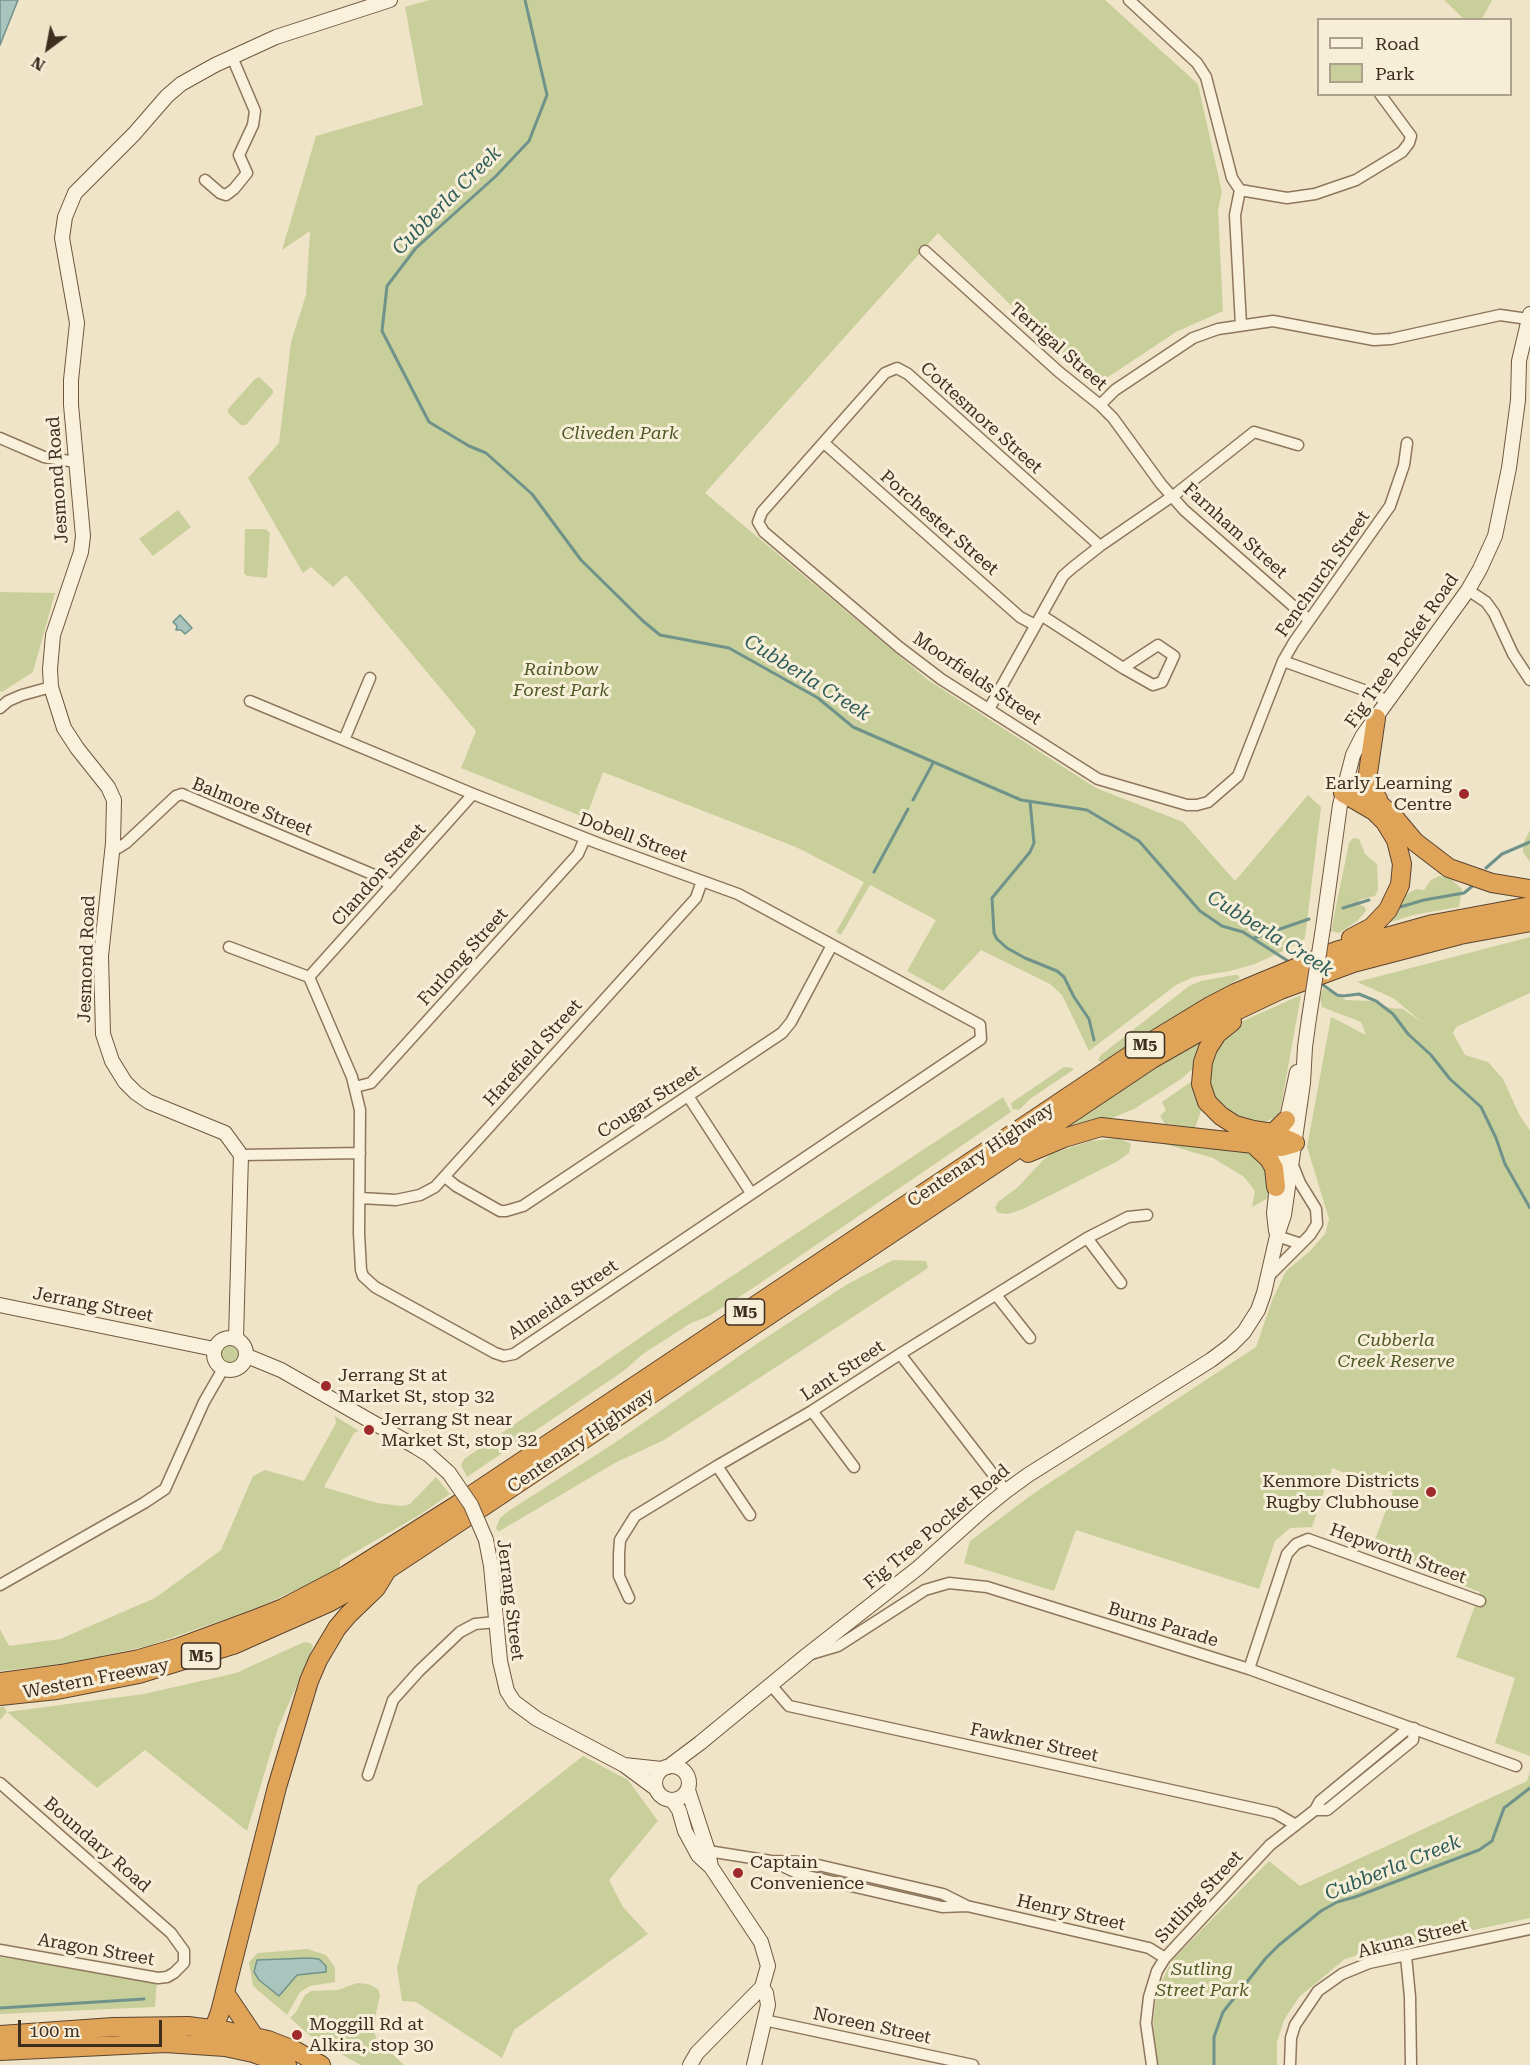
<!DOCTYPE html>
<html>
<head>
<meta charset="utf-8">
<style>
  body { margin:0 }
  #map { position:relative; width:1530px; height:2065px; overflow:hidden; background:#f0e4c8; font-family:"Roboto Serif",serif }
  canvas { display:block }
  .legend { position:absolute; left:1317px; top:18px; width:195px; height:78px; box-sizing:border-box; background:#f7eed8; border:2px solid #ada18e; margin:0; padding:8px 10px; list-style:none; font-size:18px; color:#3d2e20 }
  .legend li { display:flex; align-items:center; gap:12px; height:30px }
  .legend b { width:30px; border:2px solid #ada18e }
  .north { position:absolute; left:18px; top:18px; width:60px; height:60px; -webkit-text-stroke:4px #f7eed8; paint-order:stroke; rotate:212deg; font-size:16px; font-weight:700; line-height:24px; text-align:center; color:#3d2e20 }
  .north::after { content:''; display:block; margin:auto; width:21px; height:27px; background:#3d2e20; clip-path:polygon(50% 0,100% 100%,50% 72%,0 100%) }
  .scale { position:absolute; left:18px; top:2020px; width:144px; height:27px; box-sizing:border-box; border:3px solid #3d2e20; border-top:0; padding-left:8px; font-size:18px; line-height:21px; white-space:nowrap; color:#3d2e20; -webkit-text-stroke:4px #f7eed8; paint-order:stroke }
</style>
</head>
<body>
<div id="map">
<canvas width="1530" height="2065"></canvas>
<ul class="legend">
<li><b style="height:8px;background:#faf1dc"></b>Road</li>
<li><b style="height:16px;background:#c9cf9b"></b>Park</li>
</ul>
<div class="north">N</div>
<div class="scale">100 m</div>
</div>
<script>
const g = document.querySelector('canvas').getContext('2d');
g.lineJoin = 'round';
function fill(path, color) { g.fillStyle = color; g.fill(path, 'evenodd'); }
const toPath = rows => new Path2D(rows.map(r => 'M' + r).join(''));
function stroke(path, color, width, dash) { g.strokeStyle = color; g.lineWidth = width; g.lineCap = dash ? 'butt' : 'round'; g.setLineDash(dash || []); g.stroke(path); }
function label(font, color, halo, rows, align = 'center') {
  g.font = font + ' "Roboto Serif",serif'; g.lineWidth = 6; g.setLineDash([]); g.textBaseline = 'middle'; g.strokeStyle = halo; g.fillStyle = color; for (const [text, x, y, turn = 0] of rows) {
    g.save(); g.translate(x, y); g.rotate((+turn || 0) * Math.PI / 180); g.textAlign = isNaN(turn) ? turn : align; if (halo) g.strokeText(text, 0, 0); g.fillText(text, 0, 0); g.restore();
  }
}
fill(toPath([
  [429,0,1105,0,1198,84,1222,192,1218,210,1223,311,1176,332,1099,383,1074,368,938,233,705,493,928,680,1096,788,1183,822,1235,881,1308,795,1321,807,1305,938,1300,943,1255,964,1230,971,1193,977,1176,985,1089,1051,1062,995,1050,984,981,950,943,991,907,971,936,920,870,885,841,935,836,932,864,882,796,847,603,772,586,818,461,768,476,731,346,575,333,587,311,567,303,573,248,478,279,443,291,342,306,295,310,231,282,250,316,136,423,105,405,7],
  [1444,0,1492,0,1482,19,1465,20],
  [259,377,273,390,273,393,246,425,241,425,228,413,228,409,255,379],
  [178,510,191,527,153,556,139,539],
  [245,529,266,529,270,533,267,578,247,576,244,573],
  [0,592,55,593,33,672,2,692,0,691],
  [1530,830,1530,862,1523,852,1523,844],
  [1353,838,1359,839,1365,854,1377,864,1378,890,1375,896,1359,900,1359,904,1365,907,1366,911,1357,921,1339,933,1331,931,1349,843],
  [1439,876,1450,878,1462,889,1459,907,1413,915,1388,923,1405,895,1416,889,1424,890,1431,880],
  [1530,937,1530,993,1456,1027,1453,1033,1465,1055,1488,1062,1503,1079,1519,1114,1530,1131,1530,1756,1495,1743,1515,1678,1456,1657,1480,1592,1371,1550,1393,1492,1332,1468,1312,1527,1290,1528,1275,1541,1259,1589,1076,1530,1054,1591,964,1563,970,1541,1037,1491,1256,1347,1273,1298,1286,1271,1310,1251,1325,1234,1329,1219,1307,1147,1331,1017,1366,1035,1361,1022,1322,1007,1320,998,1323,988,1346,1000,1371,1001,1390,1008,1403,1009,1423,1023,1393,998,1357,982],
  [1234,975,1238,975,1240,978,1106,1060,1101,1062,1098,1060,1101,1055,1189,986,1201,981],
  [1301,995,1280,1112,1274,1118,1265,1122,1251,1122,1238,1117,1228,1111,1213,1094,1208,1084,1209,1057,1236,1024],
  [1209,1033,1195,1067,1181,1079,1134,1109,1102,1122,1060,1130,1158,1062],
  [1064,1067,1073,1068,1073,1070,1030,1099,1019,1110,1012,1109,1011,1103],
  [1195,1079,1203,1105,1195,1128,1165,1124,1160,1116,1166,1110,1162,1102],
  [1003,1097,1011,1112,753,1288,709,1316,691,1323,643,1354,625,1370,467,1477,461,1465,464,1459,673,1315],
  [1119,1138,1131,1144,1129,1153,1118,1161,1023,1209,1008,1214,998,1213,995,1208,998,1202,1018,1187,1044,1159,1053,1153,1091,1141],
  [1154,1141,1245,1147,1269,1165,1270,1197,1252,1207,1255,1191,1244,1177,1213,1158],
  [893,1260,926,1261,928,1268,664,1440,615,1463,498,1532,496,1528,500,1518,507,1512,613,1444,758,1343,846,1285],
  '218 1353a11 11 0 1 1 22 0a11 11 0 1 1-22 0Z',
  [335,1416,359,1431,354,1433,324,1487,377,1503,402,1506,410,1504,436,1477,450,1494,421,1514,340,1561,340,1569,257,1608,148,1646,68,1663,0,1671,0,1629,9,1646,60,1639,155,1598,221,1550,253,1476,265,1470,304,1481,336,1423],
  [304,1642,310,1643,313,1646,310,1655,278,1728,247,1831,145,1750,97,1788,7,1712,0,1720,0,1707,4,1707,7,1712,144,1694,236,1673],
  [583,1756,628,1780,658,1821,609,1880,623,1907,648,1934,514,2030,502,2058,416,2002,402,2001,397,1968,418,1885],
  [1530,1771,1530,1918,1369,1952,1345,1959,1299,1997,1284,2020,1277,2042,1277,2065,1158,2065,1153,2023,1157,1990,1173,1959,1269,1861,1300,1886,1527,1781],
  [307,1949,326,1955,335,1967,335,1982,310,1986,300,1992,287,2015,253,1986,249,1962,258,1953],
  [0,1957,157,1979,155,2007,0,2014],
  [357,1983,368,1984,378,1989,380,1996,376,2013,375,2034,379,2048,388,2050,404,2065,361,2065,315,2040,290,2018,296,2012,305,1995,311,1991,338,1990]
]), '#c9cf9b');
const water = toPath([
  [0,0,18,0,0,45,0,0],
  [180,615,192,628,185,634,181,630,176,630,177,626,173,622,180,615],
  [309,1958,319,1959,326,1966,326,1972,297,1975,279,1996,259,1980,254,1972,257,1960,309,1958]
]);
fill(water, '#a9c4bc');
stroke(water, '#6f938a', 1.5);
stroke(toPath([
  [525,0,547,95,529,141,496,176,416,248,387,286,382,331,429,422,469,446,486,453,532,494,581,560,643,621,660,635,729,648,818,698,853,727,1021,800,1087,810,1139,841,1200,911,1222,926,1243,932,1291,963],
  [913,800,933,763],
  [1030,801,1034,843,1030,852,992,898,994,933,997,939,1007,948,1025,958,1057,971,1064,977,1074,997,1089,1019,1094,1040],
  [1486,868,1502,854,1530,842],
  [874,872,908,809],
  [1400,907,1424,900,1464,893,1475,884],
  [1343,908,1369,900],
  [1254,938,1309,919],
  [1319,982,1337,995,1343,996,1359,994,1376,1001,1393,1014,1408,1034,1431,1055,1450,1079,1481,1107,1496,1138,1505,1164,1530,1208],
  [0,2008,144,1999],
  [1214,2065,1214,2037,1223,2012,1266,1958,1279,1945,1321,1911,1337,1902,1355,1897,1479,1850,1492,1841,1504,1808,1530,1788]
]), '#6f938a', 3);
const street = toPath([
  [1129,0,1197,63,1206,77,1232,178,1240,190,1235,215,1241,325],
  [205,180,220,193,226,195,234,189,247,173,239,155,253,125,255,111,232,57],
  [1240,190,1287,198,1315,194,1356,180,1402,152,1409,143,1411,136,1380,94],
  [925,251,1059,372,1100,405,1115,390,1193,338,1218,329,1273,321,1374,340,1391,339,1500,315,1528,319],
  [1100,405,1113,418,1161,484,1184,510,1309,620],
  [0,438,44,457,76,462],
  [824,443,1020,617,1035,625],
  [1100,546,908,374,897,368,885,373,762,512,758,522,764,532,899,647,941,679,1098,779,1187,805,1197,805,1208,802,1238,776,1283,661,1294,642,1390,506,1404,465,1407,443],
  [1468,590,1486,602,1494,613,1513,654,1530,680],
  [1041,615,1123,668,1153,685,1162,682,1174,656,1158,645,1123,668],
  [1283,661,1375,694,1387,702],
  [0,708,8,701,22,695,51,687],
  [989,709,1063,576,1072,568,1100,546,1177,493,1254,432,1298,445],
  [344,740,370,678],
  [112,848,118,848,126,843,176,796,182,794,379,877,391,886],
  [229,947,309,977,352,1077,360,1110,359,1233,361,1270,363,1276,375,1287,495,1353,504,1356,514,1354,981,1039,980,1025,738,894,600,844,473,794,250,701],
  [309,977,473,794],
  [355,1087,371,1083,578,854,585,838],
  [688,1096,751,1193],
  [241,1155,360,1153],
  [445,1177,456,1186,500,1211,506,1211,523,1206,782,1033,791,1022,832,945],
  [360,1198,396,1200,420,1195,435,1187,696,898,702,881],
  [1277,1236,1301,1244],
  [1087,1238,1121,1283],
  [1268,1277,1310,1235,1317,1224,1316,1209,1300,1183,1292,1163],
  [996,1295,1030,1338],
  [900,1354,1006,1491],
  [812,1411,854,1467],
  [717,1466,750,1515],
  [0,1585,144,1503,165,1489,204,1402,223,1369],
  [629,1598,619,1576,619,1554,620,1540,635,1516,717,1466,812,1411,900,1354,1087,1238,1128,1217,1147,1215],
  [811,1654,838,1646,925,1590,949,1583,987,1587,1249,1669,1516,1766],
  [1249,1669,1287,1554,1296,1544,1308,1539,1480,1601],
  [771,1685,789,1706,1275,1813,1296,1825],
  [368,1775,393,1700,419,1671,460,1632,475,1624,496,1622],
  [0,1783,171,1933,184,1951,184,1963,174,1973,167,1977,158,1978,0,1950],
  [704,1853,708,1851,771,1861,805,1862,943,1894,967,1906,1149,1948,1165,1958],
  [776,1863,799,1874,942,1907,967,1906],
  [1406,1956,1410,1997,1411,2065],
  [764,2020,973,2065],
  [1152,2065,1146,2023,1149,1997,1157,1971,1165,1958,1270,1845,1315,1810,1320,1801,1405,1731,1414,1728,1413,1740,1327,1810,1315,1810],
  [1290,2065,1291,2038,1295,2025,1318,1991,1342,1974,1369,1963,1530,1929]
]);
const secondary = toPath([
  [1323,928,1340,805,1353,755,1363,735,1468,590,1480,569,1495,536,1509,468,1518,400,1519,361,1530,314],
  [1276,1231,1274,1213,1281,1147,1297,1072],
  [0,1305,214,1349],
  '214 1354a16 16 0 1 1 32 0a16 16 0 1 1-32 0Z',
  [236,1339,241,1155,225,1133,149,1102,136,1093,125,1082,112,1061,103,1034,101,956,113,843,114,800,108,787,77,748,64,728,51,687,50,669,53,635,81,552,83,536,71,405,71,380,77,323,62,238,65,217,75,193,134,134,167,96,181,84,215,65,276,37,390,0],
  [247,1356,281,1370,416,1447,429,1455,449,1473],
  [486,1540,491,1566,500,1661,507,1691,514,1702,537,1719,624,1765,655,1788],
  [624,1765,662,1769],
  '655 1783a17 17 0 1 1 34 0a17 17 0 1 1-34 0Z',
  [668,1767,700,1743,807,1655,918,1568,985,1508,1006,1491,1028,1475,1211,1360,1231,1345,1244,1332,1258,1310,1264,1293,1277,1236,1284,1215,1303,1083,1305,1047,1309,1018],
  [688,1790,708,1851,711,1867],
  [672,1800,679,1810,685,1831,698,1855,711,1867,761,1942,768,1966,762,1987,697,2053,690,2065],
  [754,2065,768,2005,766,1993,762,1987]
]);
const highway = toPath([
  [1376,718,1367,780,1368,786,1378,799],
  [1351,938,1372,927,1388,910,1400,885,1402,864,1396,840,1385,822,1374,811,1343,793,1351,788,1362,791,1374,799,1394,817,1415,842,1449,868,1492,883,1530,889],
  [1232,1022,1217,1034,1208,1048,1203,1062,1201,1084,1207,1102,1221,1116,1235,1125,1253,1130,1273,1133,1295,1143],
  [1273,1133,1286,1120],
  [1253,1144,1269,1159,1274,1168,1276,1187],
  [1028,1153,1064,1138,1101,1127,1281,1147,1295,1143],
  [473,1494,1141,1048,1210,1006,1235,993,1336,951,1433,924,1530,906],
  [481,1508,1152,1059,1238,1010,1280,990,1353,963,1460,935,1530,922],
  [0,1682,61,1674,139,1659,180,1647,253,1620,283,1608,346,1575,460,1503],
  [0,1696,57,1690,139,1674,233,1645,330,1602,387,1570,467,1517],
  [225,1993,254,2036],
  [0,2035,113,2027,188,2026,227,2031,268,2040,296,2051,321,2065],
  [208,2045,220,2012,277,1787,309,1681,318,1660,337,1628,348,1615,376,1588,387,1570],
  [0,2051,165,2043,225,2047,253,2053,287,2065]
]);
stroke(street, '#8d765c', 13);
stroke(secondary, '#6f573f', 16);
stroke(highway, '#5b4430', 20);
stroke(street, '#faf1dc', 10);
stroke(secondary, '#faf1dc', 14);
stroke(highway, '#e0a458', 18);
const secondaryBridge = toPath([
  [1309,1018,1323,928],
  [449,1473,471,1505,486,1540]
]);
stroke(secondaryBridge, '#6f573f', 16, []);
stroke(secondaryBridge, '#faf1dc', 14);
for (const [x, y, r, color] of [
  [1464,794,6,"#9e2a2b"],
  [326,1386,6,"#9e2a2b"],
  [369,1430,6,"#9e2a2b"],
  [1431,1492,6,"#9e2a2b"],
  [738,1873,6,"#9e2a2b"],
  [297,2035,6,"#9e2a2b"]
]) { const dot = new Path2D(); dot.arc(x, y, r, 0, 2 * Math.PI); g.fillStyle = color; g.fill(dot); stroke(dot, '#f7eed8', 2); }
for (const [x, y, w] of [
  [1145,1045,39],
  [745,1312,39],
  [201,1656,39]
]) { const box = new Path2D(); box.roundRect(x - w / 2, y - 13, w, 26, 4.5); g.fillStyle = '#f7eed8'; g.fill(box); stroke(box, '#3d2e20', 1.5); }
label('bold 16px', '#3d2e20', null, [
  ["M5",1145,1045],
  ["M5",745,1312],
  ["M5",201,1656]
]);
label('18px', '#3d2e20', '#f7eed8', [
  ["Terrigal Street",1058,347,41],
  ["Cottesmore Street",981,418,42],
  ["Jesmond Road",58,480,-94],
  ["Porchester Street",939,523,41],
  ["Farnham Street",1235,531,42],
  ["Fenchurch Street",1323,574,-55],
  ["Fig Tree Pocket Road",1402,651,-55],
  ["Moorfields Street",977,679,34],
  ["Balmore Street",252,807,22],
  ["Dobell Street",633,838,20],
  ["Clandon Street",379,875,-48],
  ["Furlong Street",463,957,-48],
  ["Jesmond Road",87,959,-88],
  ["Harefield Street",533,1053,-48],
  ["Cougar Street",649,1102,-33],
  ["Centenary Highway",981,1155,-34],
  ["Almeida Street",563,1300,-34],
  ["Jerrang Street",93,1305,11],
  ["Lant Street",843,1371,-33],
  ["Centenary Highway",581,1441,-34],
  ["Fig Tree Pocket Road",937,1527,-40],
  ["Hepworth Street",1398,1554,20],
  ["Jerrang Street",510,1600,83],
  ["Burns Parade",1163,1625,17],
  ["Western Freeway",96,1679,-11],
  ["Fawkner Street",1034,1743,12],
  ["Boundary Road",97,1845,41],
  ["Sutling Street",1199,1897,-47],
  ["Henry Street",1071,1913,13],
  ["Akuna Street",1413,1939,-14],
  ["Aragon Street",96,1950,10],
  ["Noreen Street",872,2026,12]
]);
label('italic 18px', '#4d5a26', '#f7eed8', [
  ["Cliveden Park",620,434],
  ["Rainbow",561,670],
  ["Forest Park",561,691],
  ["Cubberla",1396,1341],
  ["Creek Reserve",1396,1362],
  ["Sutling",1202,1970],
  ["Street Park",1202,1991]
]);
label('18px', '#3d2e20', '#f7eed8', [
  ["Early Learning",1452,784,"right"],
  ["Centre",1452,805,"right"],
  ["Jerrang St at",338,1376],
  ["Market St, stop 32",338,1397],
  ["Jerrang St near",381,1420],
  ["Market St, stop 32",381,1441],
  ["Kenmore Districts",1419,1482,"right"],
  ["Rugby Clubhouse",1419,1503,"right"],
  ["Captain",750,1863],
  ["Convenience",750,1884],
  ["Moggill Rd at",309,2025],
  ["Alkira, stop 30",309,2046]
], 'left');
label('italic 20px', '#2f5d5a', '#f7eed8', [
  ["Cubberla Creek",447,201,-45],
  ["Cubberla Creek",807,678,32],
  ["Cubberla Creek",1270,934,32],
  ["Cubberla Creek",1393,1868,-22]
]);
</script>
</body>
</html>
